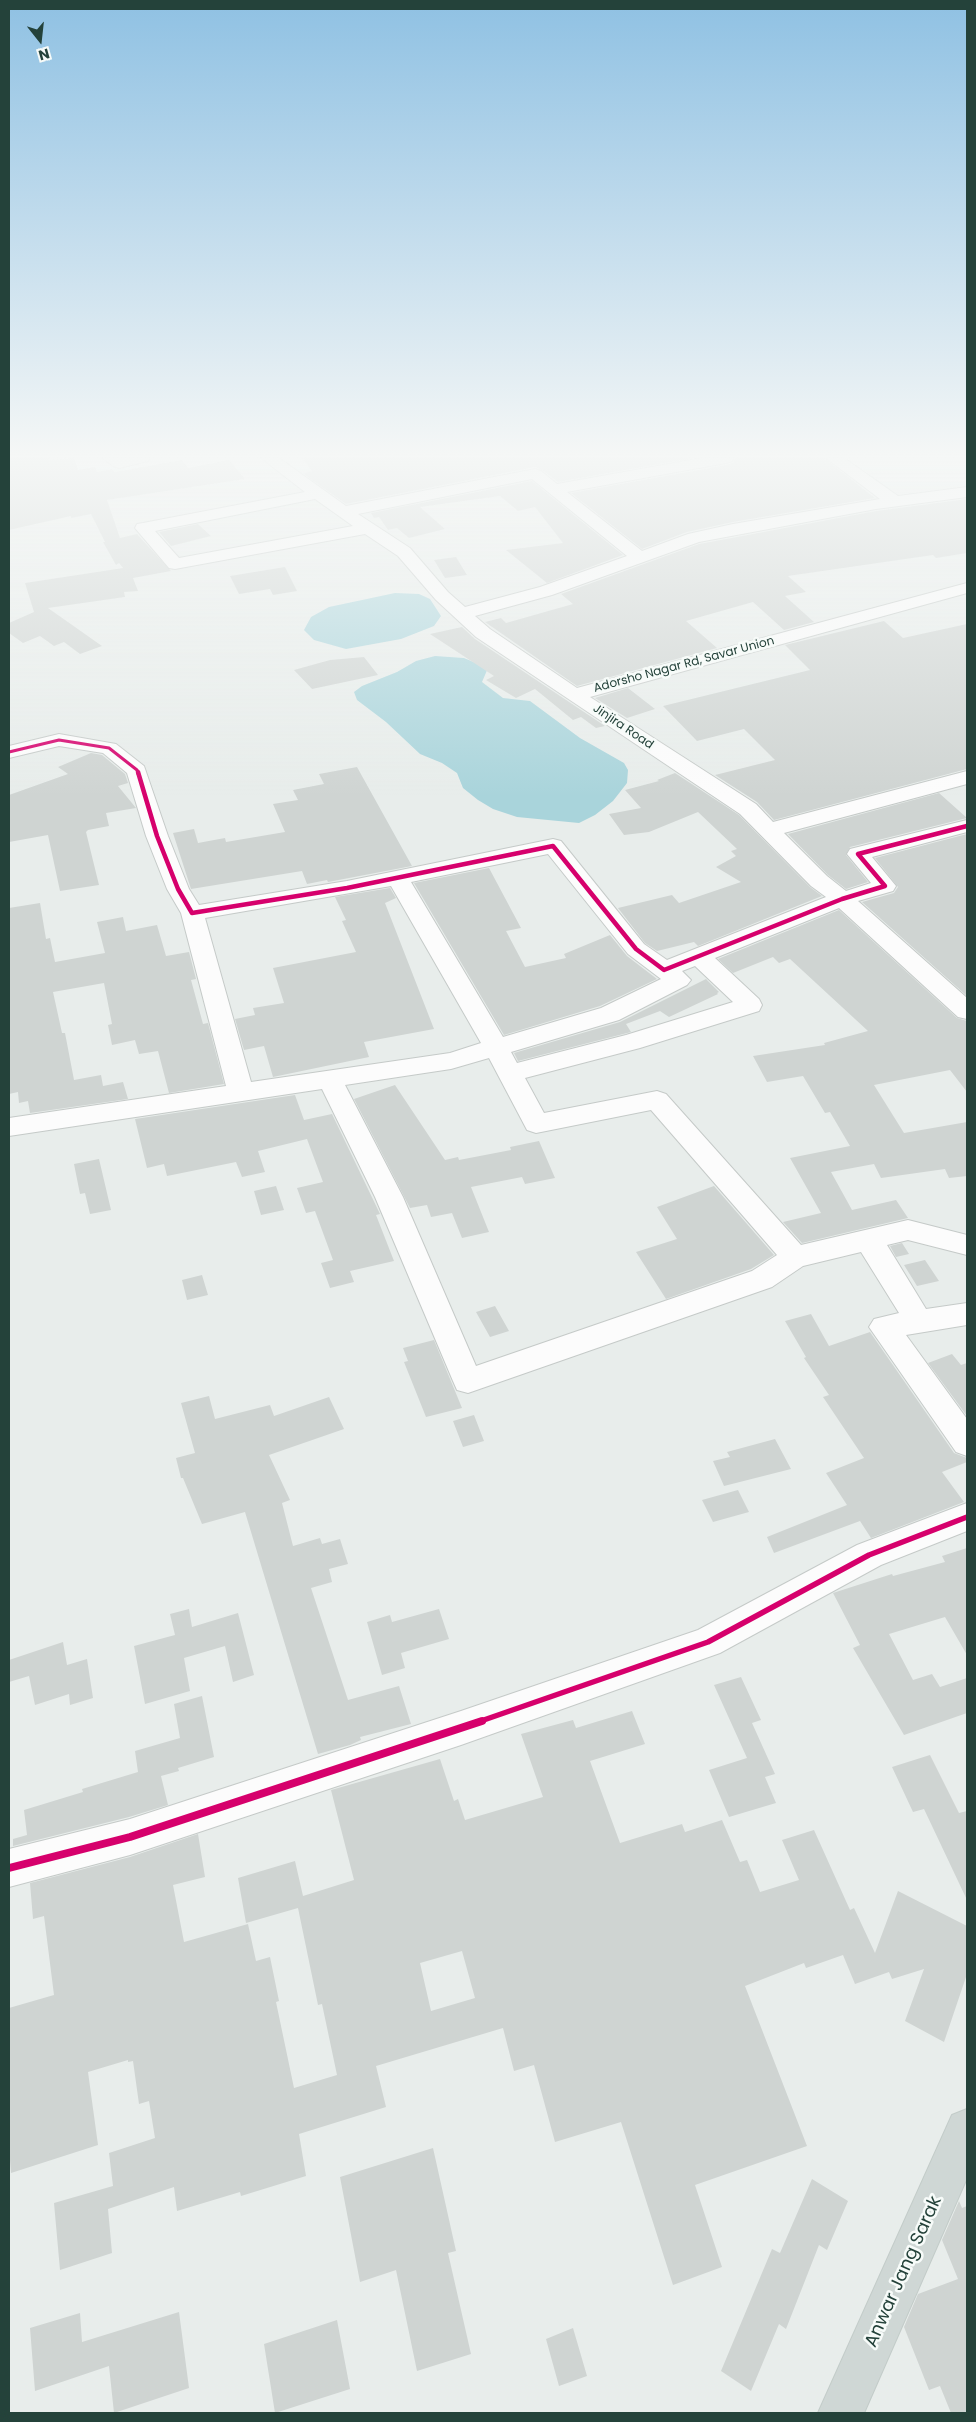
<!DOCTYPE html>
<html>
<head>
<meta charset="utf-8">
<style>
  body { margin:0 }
  #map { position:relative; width:976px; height:2422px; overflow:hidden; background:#e8edeb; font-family:Poppins,sans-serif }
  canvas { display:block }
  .frame { position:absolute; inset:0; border:10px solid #24423a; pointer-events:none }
  .north { position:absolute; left:15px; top:15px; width:50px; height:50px; -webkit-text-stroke:4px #f7fbf9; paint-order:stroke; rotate:164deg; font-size:14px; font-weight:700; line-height:20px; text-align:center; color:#24423a }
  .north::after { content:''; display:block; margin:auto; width:18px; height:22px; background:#24423a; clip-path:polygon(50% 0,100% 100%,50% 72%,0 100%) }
</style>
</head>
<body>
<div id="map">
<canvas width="976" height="2422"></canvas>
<div class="frame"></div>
<div class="north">N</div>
</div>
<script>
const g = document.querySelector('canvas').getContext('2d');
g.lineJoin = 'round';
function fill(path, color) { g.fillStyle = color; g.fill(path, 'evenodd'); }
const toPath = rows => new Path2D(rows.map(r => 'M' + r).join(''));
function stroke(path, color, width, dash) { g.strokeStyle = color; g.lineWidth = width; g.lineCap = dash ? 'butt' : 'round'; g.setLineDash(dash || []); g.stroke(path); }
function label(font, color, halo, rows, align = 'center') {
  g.font = font + ' Poppins,sans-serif'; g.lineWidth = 5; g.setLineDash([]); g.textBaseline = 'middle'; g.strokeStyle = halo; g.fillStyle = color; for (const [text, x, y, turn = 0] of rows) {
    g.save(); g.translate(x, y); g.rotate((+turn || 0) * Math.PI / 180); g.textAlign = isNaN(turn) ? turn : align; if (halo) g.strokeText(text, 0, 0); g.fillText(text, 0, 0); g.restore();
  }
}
fill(toPath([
  [395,593,419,594,430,599,441,616,434,626,401,639,346,649,314,640,304,630,311,617,329,607],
  [435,656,464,658,488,668,482,682,503,698,530,701,580,738,624,763,628,770,627,783,613,801,595,815,579,823,517,817,493,809,478,800,463,788,457,773,442,763,420,754,386,722,357,700,354,692,362,686,397,672,416,661]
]), '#a9d4db');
fill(toPath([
  [9,458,49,458,49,460,74,458,78,470,95,467,97,472,112,469,115,472,182,460,188,468,229,460,245,479,107,500,120,538,137,534,171,571,133,578,138,591,124,592,125,597,48,608,102,646,80,654,64,642,54,646,40,636,23,643,9,633,9,623,34,612,25,583,123,568,119,563,116,565,103,542,105,542,91,514,71,518,71,516,9,530],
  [302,458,693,458,558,482,542,470,535,467,346,504,305,475,304,473,312,471],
  [736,458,824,458,875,498,733,522,687,532,642,549,571,493,726,465,733,463],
  [532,481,623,555,547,583,506,550,563,543,535,507,518,511,500,496,420,507,445,529,409,538,397,528,388,530,379,517,374,518,371,513],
  [967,499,967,553,936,558,933,555,788,576,806,592,785,596,814,622,784,630,753,602,686,621,717,648,577,686,485,622,501,618,506,623,573,604,561,594,699,544,876,511],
  [198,524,211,536,171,546,159,532],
  [456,557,467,575,445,578,434,560],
  [285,567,297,591,273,595,270,589,239,594,230,576],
  [884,621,903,638,967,624,967,769,774,820,757,802,715,775,775,760,744,729,697,741,663,706,810,670,785,645],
  [462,627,475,639,605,726,596,728,581,717,573,720,535,689,516,698,486,680,494,676,430,634],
  [364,657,378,675,312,689,294,670,330,660],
  [628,688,655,709,627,718,595,698],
  [91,753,102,755,125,774,128,783,118,786,136,808,106,813,109,826,88,830,86,832,99,885,60,891,48,835,9,842,9,795,68,774,58,767],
  [357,767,412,866,328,882,327,880,307,884,302,871,191,889,173,833,194,829,198,843,225,838,226,842,285,832,273,804,298,800,293,790,324,784,319,774],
  [675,773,739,815,810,887,822,896,698,946,694,942,657,951,645,943,618,908,672,895,679,903,741,882,716,867,736,856,731,851,737,849,698,812,649,832,624,835,609,814,641,808,625,790,659,781,657,780],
  [939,793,967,818,850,847,846,855,868,882,846,889,828,875,788,834],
  [967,834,967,996,862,902,894,893,898,887,875,858],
  [489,868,521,928,506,931,525,967,566,958,564,954,610,935,627,956,657,979,600,1006,504,1035,414,883],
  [390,888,396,898,385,903,434,1029,364,1042,369,1057,273,1077,264,1046,244,1050,235,1019,255,1015,253,1008,284,1003,273,968,356,952,342,921,346,920,335,897],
  [40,903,46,939,50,938,55,962,105,953,97,922,123,917,126,931,157,925,166,956,189,952,196,979,191,980,203,1024,208,1023,224,1084,169,1093,158,1051,139,1054,135,1040,112,1045,108,1025,112,1024,104,983,53,992,62,1033,65,1033,74,1080,101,1075,103,1086,123,1082,128,1099,30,1113,28,1101,19,1103,18,1092,9,1094,9,908],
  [839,910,957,1018,967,1021,967,1092,950,1070,874,1085,904,1133,967,1122,967,1176,949,1178,945,1169,881,1178,874,1164,831,1172,852,1210,896,1200,908,1218,802,1243,783,1222,821,1213,790,1158,850,1146,830,1112,825,1113,803,1076,767,1082,753,1056,825,1045,824,1043,868,1031,790,959,779,963,773,957,733,973,718,959],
  [706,979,719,992,717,993,718,994,669,1017,660,1011,626,1024,631,1032,518,1061,514,1053,620,1022],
  [395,1085,445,1160,458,1157,459,1160,511,1150,510,1147,539,1141,555,1178,525,1184,522,1177,471,1187,489,1232,462,1238,452,1213,431,1217,427,1205,410,1208,354,1099],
  [295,1095,304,1120,332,1114,380,1214,376,1215,394,1261,350,1271,354,1282,330,1288,321,1263,333,1260,315,1211,306,1213,297,1188,323,1182,307,1139,258,1151,265,1172,242,1177,236,1162,167,1176,164,1164,147,1168,135,1119],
  [99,1159,111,1210,90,1214,85,1193,80,1194,74,1164],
  [276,1186,284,1210,261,1215,254,1191],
  [714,1186,774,1255,751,1269,666,1299,636,1252,677,1239,657,1207],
  [902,1243,909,1254,896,1257,890,1246],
  [925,1260,939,1281,917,1286,904,1265],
  [202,1275,208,1295,187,1300,182,1280],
  [495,1306,509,1331,490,1337,476,1312],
  [811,1314,829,1346,870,1332,954,1453,967,1458,967,1462,942,1472,964,1502,871,1538,860,1521,774,1553,767,1537,847,1505,826,1473,864,1458,823,1397,829,1395,804,1358,806,1357,785,1321],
  [434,1340,462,1408,426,1417,404,1362,408,1361,403,1348],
  [952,1354,961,1365,967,1363,967,1416,928,1363],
  [209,1396,215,1419,270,1405,274,1416,329,1397,344,1429,269,1455,290,1500,282,1503,293,1546,320,1538,322,1544,340,1539,348,1564,329,1569,332,1582,311,1588,348,1700,399,1686,411,1724,360,1737,361,1740,350,1745,318,1754,245,1512,202,1524,183,1478,181,1478,176,1458,195,1453,181,1403],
  [474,1415,484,1441,463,1447,453,1421],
  [775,1439,791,1469,724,1486,713,1461,730,1457,727,1452],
  [738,1490,749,1512,713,1522,702,1500],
  [967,1548,967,1655,945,1617,889,1634,913,1680,932,1674,940,1687,967,1678,967,1713,904,1735,853,1648,860,1645,833,1593,892,1574,893,1576,945,1562,942,1556],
  [189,1609,192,1627,238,1613,254,1675,233,1682,225,1646,184,1658,190,1691,145,1704,134,1646,175,1635,170,1614],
  [439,1609,449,1639,401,1653,405,1668,382,1675,367,1622,390,1615,392,1622],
  [63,1642,67,1665,87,1659,93,1698,70,1705,69,1694,35,1705,29,1676,9,1682,9,1660],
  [741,1677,761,1720,752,1723,775,1774,765,1777,776,1803,729,1817,709,1770,747,1758,714,1685],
  [202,1696,214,1757,178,1768,179,1771,161,1776,168,1805,129,1817,13,1846,13,1839,27,1835,24,1810,83,1792,82,1789,138,1772,135,1751,180,1738,174,1704],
  [632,1711,645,1744,590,1761,620,1843,682,1824,685,1832,722,1820,740,1862,747,1860,760,1892,799,1880,782,1840,814,1830,850,1910,854,1908,875,1953,898,1891,967,1926,967,1974,944,2042,905,2021,924,1969,892,1979,889,1972,855,1984,843,1955,806,1968,804,1963,745,1986,807,2146,695,2185,722,2267,673,2285,621,2122,555,2142,534,2065,514,2071,503,2028,376,2066,386,2107,299,2134,306,2176,241,2196,240,2192,177,2211,174,2187,108,2209,112,2253,60,2270,54,2203,113,2186,109,2153,155,2138,149,2101,139,2104,133,2061,128,2062,128,2060,88,2072,98,2145,11,2173,9,2148,9,2008,54,1995,44,1916,33,1919,30,1883,130,1857,198,1834,205,1877,173,1885,184,1942,248,1924,256,1961,270,1957,279,2001,276,2002,294,2088,337,2075,322,2004,318,2005,298,1908,246,1923,238,1878,295,1861,303,1896,354,1880,331,1790,440,1759,454,1801,458,1799,465,1820,543,1797,521,1734,573,1720,576,1728],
  [462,1951,475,1998,431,2011,420,1963],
  [930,1755,959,1813,967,1811,967,1900,924,1809,913,1812,892,1767],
  [433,2148,456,2251,448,2253,471,2354,417,2371,396,2270,360,2282,340,2177],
  [812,2179,848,2201,827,2250,819,2245,786,2329,779,2324,751,2391,721,2371,772,2249,780,2253],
  [959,2201,962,2208,967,2206,967,2413,951,2413,940,2386,929,2390,904,2327,918,2294,958,2279,942,2240],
  [179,2312,189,2388,114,2413,109,2366,35,2391,30,2328,80,2313,82,2342],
  [337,2320,350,2389,275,2413,264,2344],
  [573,2328,587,2376,559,2386,546,2339]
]), '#cfd4d2');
const minor = toPath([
  [103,458,150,458,148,461,119,468,113,466,103,458],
  [261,458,279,458,346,506,535,469,541,471,557,484,702,458,734,458,732,461,726,463,567,492,642,551,688,534,733,524,880,499,826,458,844,458,898,496,967,487,967,497,876,509,699,542,552,595,475,616,490,629,577,688,967,583,967,593,590,697,756,804,773,822,967,771,967,784,784,833,827,876,846,891,871,883,847,854,850,849,967,820,967,832,872,857,896,886,893,891,858,901,967,998,967,1019,958,1017,839,908,715,958,759,999,762,1005,759,1011,640,1048,525,1078,544,1113,657,1091,666,1094,801,1245,908,1220,967,1235,967,1255,908,1240,887,1245,926,1309,967,1303,967,1325,906,1335,967,1419,967,1456,956,1452,869,1327,874,1319,899,1313,861,1252,803,1266,772,1287,468,1393,457,1390,453,1381,375,1197,322,1089,9,1136,9,1118,226,1086,181,913,167,889,146,836,127,773,103,753,59,746,9,758,9,746,59,734,116,744,144,766,168,836,189,889,199,905,347,881,553,839,561,841,644,944,667,960,826,897,811,886,740,814,476,637,436,600,398,556,365,534,175,569,169,568,135,528,137,524,143,523,305,492,261,458],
  [532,479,627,556,540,587,465,607,448,592,410,548,358,514,532,479],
  [315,499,353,526,179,558,155,531,315,499],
  [548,854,628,954,661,979,601,1008,503,1037,411,882,548,854],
  [391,886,481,1043,450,1053,251,1082,205,918,391,886],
  [695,966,733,1002,626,1035,517,1063,511,1052,619,1020,687,985,691,980,682,971,695,966],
  [489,1058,527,1130,536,1133,651,1110,777,1255,752,1271,476,1366,403,1197,345,1085,451,1069,489,1058],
  [967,1503,967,1531,881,1565,720,1653,461,1745,130,1855,9,1887,9,1849,130,1819,461,1711,698,1630,857,1545,967,1503]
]);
const major = toPath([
  [967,2109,967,2178,864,2413,818,2413,952,2115,967,2109]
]);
stroke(minor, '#c5cac8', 2);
stroke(major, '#c3ccc9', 2);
fill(minor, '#fcfcfc');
fill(major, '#cfd7d5');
stroke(toPath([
  [9,752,59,740,109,748,137,770,138,774]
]), '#d6006c', 3);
stroke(toPath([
  [138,772,157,836,178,889,192,913,347,888,553,846,636,949,664,970,842,899,885,886,858,854,967,826]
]), '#d6006c', 4.5);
stroke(toPath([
  [478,1722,708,1642,869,1555,967,1517]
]), '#d6006c', 5.5);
stroke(toPath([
  [9,1868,130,1837,482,1721]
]), '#d6006c', 8);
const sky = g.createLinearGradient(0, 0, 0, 797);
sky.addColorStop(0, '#8fc1e3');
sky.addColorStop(0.57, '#f5f7f6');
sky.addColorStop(1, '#f5f7f600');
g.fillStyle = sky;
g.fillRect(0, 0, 976, 797);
label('12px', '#24423a', '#f7fbf9', [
  ["Adorsho Nagar Rd, Savar Union",684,665,-15],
  ["Jinjira Road",623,727,34]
]);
label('18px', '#24423a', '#f7fbf9', [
  ["Anwar Jang Sarak",904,2272,-66]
]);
</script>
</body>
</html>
